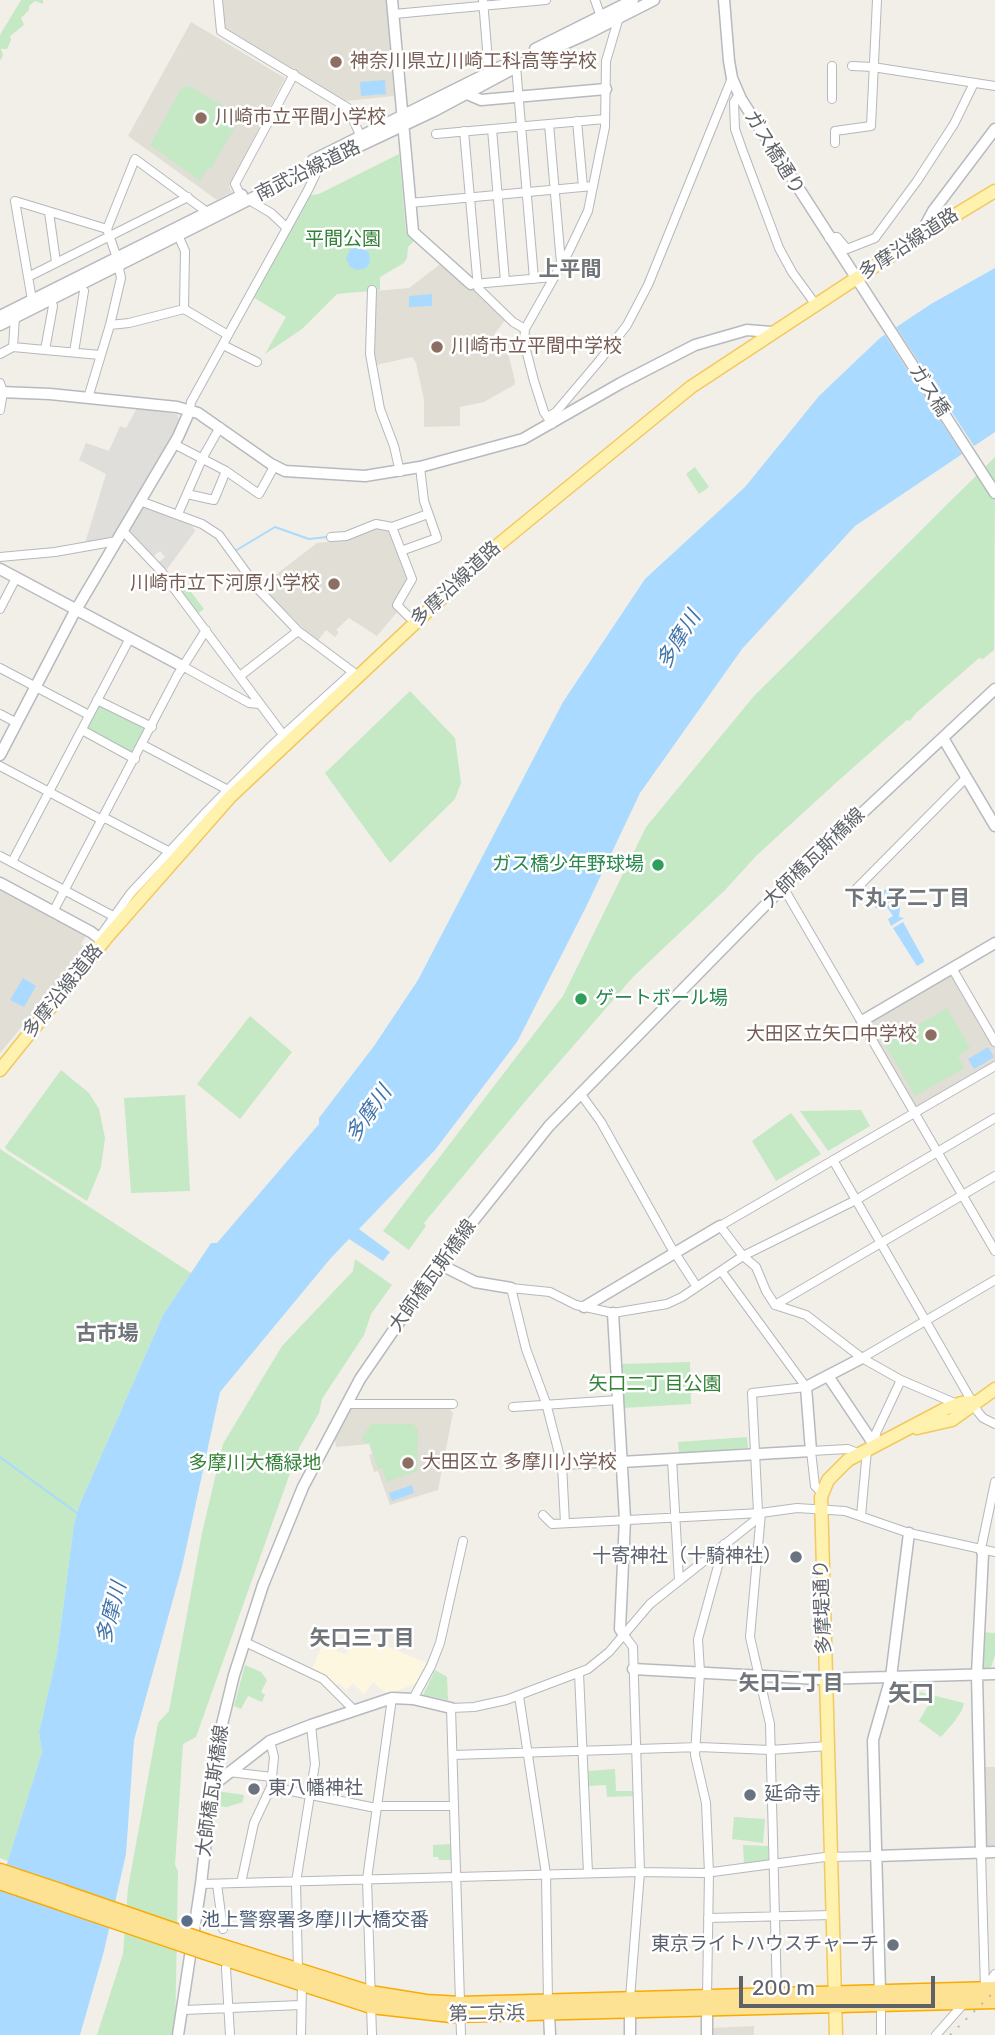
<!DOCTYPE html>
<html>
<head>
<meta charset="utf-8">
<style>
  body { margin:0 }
  #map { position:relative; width:995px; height:2035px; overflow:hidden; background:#f1efe8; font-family:Rubik,sans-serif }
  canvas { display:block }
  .scale { position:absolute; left:739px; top:1976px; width:196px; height:32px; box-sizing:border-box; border:4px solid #5f6368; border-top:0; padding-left:9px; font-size:21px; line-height:24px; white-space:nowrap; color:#5f6368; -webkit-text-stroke:5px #fff; paint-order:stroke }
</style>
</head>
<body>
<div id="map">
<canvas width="995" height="2035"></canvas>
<div class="scale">200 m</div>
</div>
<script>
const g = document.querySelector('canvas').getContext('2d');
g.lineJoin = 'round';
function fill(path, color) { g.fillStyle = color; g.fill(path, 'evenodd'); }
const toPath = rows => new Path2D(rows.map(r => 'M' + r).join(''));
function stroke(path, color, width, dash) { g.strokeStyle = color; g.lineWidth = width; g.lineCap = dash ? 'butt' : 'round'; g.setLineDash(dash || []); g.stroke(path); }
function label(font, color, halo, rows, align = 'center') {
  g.font = font + ' Rubik,"Noto Sans JP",sans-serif'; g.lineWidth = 5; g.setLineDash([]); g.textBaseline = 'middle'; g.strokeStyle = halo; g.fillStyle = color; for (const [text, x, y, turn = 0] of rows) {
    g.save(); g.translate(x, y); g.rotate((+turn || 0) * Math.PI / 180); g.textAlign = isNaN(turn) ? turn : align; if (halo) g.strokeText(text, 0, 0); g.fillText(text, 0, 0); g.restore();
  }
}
fill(toPath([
  [349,1630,426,1663,415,1684,388,1694,373,1682,364,1694,353,1683,346,1690,339,1683,336,1685,329,1678,312,1669,321,1648,307,1641,310,1634,337,1651,346,1654,350,1648,345,1640]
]), '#fef7e0');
fill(toPath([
  [137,408,177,414,180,422,133,502,191,523,195,531,165,572,159,562,165,557,160,551,154,556,121,524,112,539,85,543,106,474,79,460,86,443,109,451,120,426,126,428]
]), '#e0deda');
fill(toPath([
  [222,0,386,0,394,96,345,101,225,28],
  [191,22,285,78,229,186,232,192,217,200,128,136],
  [443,262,466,285,477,291,506,319,493,336,508,353,515,381,514,385,484,402,460,407,460,426,424,427,424,400,416,363,412,357,376,365,373,340,375,291,409,288],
  [379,528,389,529,407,580,392,605,398,611,377,636,349,618,336,630,339,632,335,637,326,630,317,642,261,586,317,543,347,540],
  [0,891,86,936,81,944,87,948,0,1053],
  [951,973,995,1047,995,1061,916,1107,867,1023],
  [355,1406,448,1407,453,1413,438,1490,390,1505,378,1471,374,1472,369,1455,372,1454,369,1444,336,1447,335,1439,351,1409],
  [984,1767,995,1767,995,1846,987,1846],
  [754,2026,754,2035,711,2035,711,2028]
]), '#e1ded6');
fill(toPath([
  [21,0,43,0,43,4,35,1,29,6,29,10,21,18,24,25,10,36,11,40,7,49,1,49,3,55,0,61,0,35],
  [189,86,241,116,211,169,208,168,200,181,150,145,182,87],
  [399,154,406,232,415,240,408,247,407,258,404,263,380,277,380,290,337,294,302,329,265,354,286,317,251,296,306,196,319,194],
  [995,457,994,650,983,659,979,658,916,713,910,721,907,720,838,781,757,855,725,890,633,977,528,1098,424,1223,426,1226,409,1250,383,1231,563,996,646,827,754,696],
  [695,467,709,487,699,494,686,474],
  [182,580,204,609,196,615,174,585],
  [410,691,455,738,461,783,455,799,390,863,325,773],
  [99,703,145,728,146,732,133,754,85,728],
  [947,1008,970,1048,958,1056,964,1068,915,1096,885,1044],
  [250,1016,292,1052,240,1119,197,1084],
  [61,1070,89,1093,99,1109,105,1138,101,1167,87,1201,7,1150,5,1147],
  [185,1095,190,1191,131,1193,124,1098],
  [861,1110,870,1126,828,1151,800,1111],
  [791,1113,821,1154,776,1181,752,1141],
  [0,1149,191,1273,163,1315,79,1506,74,1524,57,1654,39,1732,42,1752,8,1861,0,1858],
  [355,1259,392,1285,371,1314,364,1335,322,1399,319,1413,299,1448,196,1737,183,1744,175,1865,178,1871,175,2035,97,2035,123,1954,128,1888,158,1723,169,1711,202,1533,223,1444,282,1346,353,1271],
  [690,1362,691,1404,623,1408,620,1364],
  [371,1424,413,1424,418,1430,417,1471,387,1482,382,1468,378,1469,370,1443,364,1443,362,1438],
  [747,1437,748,1448,679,1453,678,1442],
  [982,1632,995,1633,995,1655,990,1670,981,1670],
  [245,1665,261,1672,267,1680,261,1692,265,1695,262,1702,248,1696,241,1709,234,1706],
  [435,1670,447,1677,448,1700,423,1695],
  [920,1692,964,1703,962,1710,954,1722,941,1737,919,1721,930,1702,919,1695],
  [615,1769,616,1791,633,1791,634,1796,607,1797,606,1785,589,1786,588,1771],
  [217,1791,244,1795,243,1802,227,1807,216,1806],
  [734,1817,765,1819,763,1843,732,1839],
  [451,1844,451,1860,439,1860,438,1857,433,1857,433,1845],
  [743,1845,768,1846,769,1861,744,1864]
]), '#c5e8c5');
fill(toPath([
  [385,80,386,94,361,96,360,82],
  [360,246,369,253,370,262,366,268,357,270,350,267,346,258,350,250],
  [995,268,995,432,855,526,742,649,640,793,585,909,517,1042,435,1150,359,1229,390,1252,383,1261,349,1239,330,1259,220,1392,182,1567,134,1740,126,1854,104,1951,80,2035,0,2035,0,1886,42,1752,39,1732,57,1654,74,1524,79,1506,163,1315,211,1243,217,1243,319,1124,319,1118,374,1046,418,980,563,702,645,579,745,487,819,396,880,338,931,304],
  [432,294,432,306,409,307,409,296],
  [889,889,894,896,885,893,884,899,889,899,891,897,901,899,899,917,904,918,891,926,888,919,893,916,884,903,875,909,877,896,884,890],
  [903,922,924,960,924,962,917,966,893,928],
  [23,978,36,986,24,1007,10,1000],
  [988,1047,994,1057,974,1069,968,1059],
  [412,1485,414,1493,392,1501,389,1493]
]), '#aadaff');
fill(toPath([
  [894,324,976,449,964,457,883,332]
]), '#f1efe8');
stroke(toPath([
  [235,551,275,527,309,539,327,537],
  [0,1457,77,1513]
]), '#aadaff', 2);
const street = toPath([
  [218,0,221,31,348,108,360,135],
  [483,0,489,73],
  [595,0,601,17],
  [394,14,546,0],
  [516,66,534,279],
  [832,66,832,99],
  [852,66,873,67,995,86],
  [739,94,734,102,735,129,742,149,779,248,792,272,816,305],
  [577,121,583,187],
  [549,124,561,263],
  [492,129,505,281],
  [464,131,478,288,513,322,525,329],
  [436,134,605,119],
  [835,143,835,131,871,126,877,0],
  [241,196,235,184,294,74],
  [249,200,271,213,287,228],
  [410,203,593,186],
  [49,212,56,262],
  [178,235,185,251,184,309,228,335],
  [829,238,837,237,847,249,875,238,917,181,954,124,974,83],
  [28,277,188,197],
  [474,284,553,277],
  [372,290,370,354,380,409,394,446,400,472],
  [32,300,15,201,107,229],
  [110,325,129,323,184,309],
  [223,345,257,362],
  [13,347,45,350,53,306,51,300],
  [45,350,100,355],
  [74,352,84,291],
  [0,354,13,347,15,317],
  [0,383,3,392,0,410],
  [88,398,110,325,121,278,117,258,107,229,135,159,207,212],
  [190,410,191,402,308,190,321,163],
  [548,417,556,412,600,360,627,325,648,285,732,78],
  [552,424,544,412,534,381,524,342,525,329,569,251,588,211,605,127,606,61,619,17],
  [174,444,226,471,259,494,275,465],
  [187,494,214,500,226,471],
  [178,514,203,457,220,427],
  [392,527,412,579,397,605,409,617],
  [123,531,161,571,284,736],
  [331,537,346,536,376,524,392,527,428,514],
  [401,551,437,538,424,501,420,467],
  [0,557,55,552,117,541],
  [0,609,16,578],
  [184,667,249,703,259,704],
  [0,668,89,715],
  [240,676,298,631],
  [97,700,152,727],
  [0,714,17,723],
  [82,730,135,759],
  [143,745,228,790],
  [0,766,102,820],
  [103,817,170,852],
  [0,856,113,916],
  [12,862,130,638],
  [783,887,995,1251],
  [855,890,966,778],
  [53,912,177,676,206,630],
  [99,938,130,894,208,810,270,747,353,672,298,631,259,590,219,535,202,524,140,501],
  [952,968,995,1042],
  [580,1093,601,1122,671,1247,697,1287],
  [833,1160,978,1412,983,1418,995,1424],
  [722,1272,806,1387,752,1393,758,1512],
  [775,1305,995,1176],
  [862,1358,995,1280],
  [346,1404,453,1404],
  [957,1404,901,1380,862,1358,806,1315,775,1305,766,1291,756,1267,743,1256,720,1226,995,1066],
  [513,1407,618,1400],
  [875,1446,876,1433,901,1380],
  [672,1459,679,1581],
  [562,1465,621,1462],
  [822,1493,815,1486,811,1451,848,1449,860,1454],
  [543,1515,552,1524,761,1513,750,1637,770,1724,777,1996],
  [861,1516,867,1450],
  [565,1523,562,1465,546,1403,526,1349,511,1288,550,1292,576,1305,613,1313,667,1304,682,1297,743,1256,856,1200,995,1118],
  [981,1549,995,1482],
  [624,1635,633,1647,640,1872,630,1998],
  [245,1642,323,1679,355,1711],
  [579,1673,588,1873],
  [519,1696,546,1874,548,2002],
  [413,1699,431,1666,440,1643,463,1541],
  [453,1755,699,1747,770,1750,828,1746],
  [229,1772,272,1777],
  [271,1787,376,1808],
  [377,1806,454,1806],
  [981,1853,985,1989],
  [241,1883,254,1823,271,1787,274,1757,270,1741],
  [201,1884,640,1872,705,1873,825,1857,876,1856],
  [217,1884,223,1929],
  [708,1918,832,1915],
  [226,1968,230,2035],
  [298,1970,296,1882,315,1764,311,1725],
  [985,1989,995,1974],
  [707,1998,709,1873,706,1803,695,1755,700,1672,698,1639,724,1544],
  [881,2003,881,2035],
  [184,2010,300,2005],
  [301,2035,302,1984],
  [372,2035,367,1879,392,1698],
  [461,2035,451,1708,474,1707,506,1700,588,1669,609,1652,650,1604,758,1518,761,1513,797,1508,845,1511,909,1533,995,1552],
  [936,2035,966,2001]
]);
const secondary = toPath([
  [392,0,413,232,471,284],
  [724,0,729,61,732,78,741,99,995,493],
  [535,49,633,0],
  [467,94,481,100,606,89],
  [313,160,502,66],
  [919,237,933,211,995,129],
  [0,316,242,195],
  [0,325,298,175,434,111,537,56,587,34,654,0],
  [0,392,50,394,177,407,198,413,271,464,285,471,365,476,420,467,523,439,621,383,695,345,747,330,771,332],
  [0,569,184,667],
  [943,738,995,826],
  [0,755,73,615,178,437,190,410],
  [0,883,91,932,103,941],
  [862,1021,995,943],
  [439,1264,475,1282,511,1288],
  [584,1307,720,1226],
  [613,1313,625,1519,620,1629,624,1635],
  [828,1376,875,1446],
  [621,1462,811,1451,806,1387,862,1358],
  [981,1549,983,1554,977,1674,981,1853],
  [633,1669,819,1679,995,1674],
  [212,1786,270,1741,311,1725,392,1698,413,1699,451,1708],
  [876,1856,995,1852],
  [880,1992,873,1740,891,1677,909,1533],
  [630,2005,630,2035],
  [549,2013,550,2035],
  [178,2035,201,1884,217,1745,234,1675,263,1585,303,1487,360,1379,439,1264,549,1126,783,887,995,689],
  [707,2035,707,2003]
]);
const primary = toPath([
  [0,1070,107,937,230,797,498,545,691,387,919,237,995,191],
  [917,1428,952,1420,995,1389],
  [836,2035,821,1497,828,1480,848,1460,945,1409,961,1403,974,1402]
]);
const highway = toPath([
  [0,1871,63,1892],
  [0,1882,61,1903],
  [208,1942,370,1993,426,2002,460,2004,995,1989],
  [205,1952,371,2006,451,2015,995,2001]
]);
stroke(street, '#b5b8bc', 10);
stroke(secondary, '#b6babf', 13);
stroke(primary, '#f2c960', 15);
stroke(highway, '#f9ab00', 17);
stroke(street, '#fff', 8);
stroke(secondary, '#fff', 10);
stroke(primary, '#fff2af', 12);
stroke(highway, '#fde293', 14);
stroke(toPath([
  [950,2035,995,1991]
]), '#b6b7b8', 2, [2, 9]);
const highwayBridge = toPath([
  [63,1892,208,1942],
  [61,1903,205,1952]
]);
stroke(highwayBridge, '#f9ab00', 17, []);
stroke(highwayBridge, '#fde293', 14);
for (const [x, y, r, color] of [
  [336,62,7,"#8d6e63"],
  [201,118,7,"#8d6e63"],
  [437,347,7,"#8d6e63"],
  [334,584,7,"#8d6e63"],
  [658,865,7,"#2e9e5b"],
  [581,999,7,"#2e9e5b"],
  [931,1035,7,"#8d6e63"],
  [408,1463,7,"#8d6e63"],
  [796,1557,7,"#6b7280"],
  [254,1789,7,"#6b7280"],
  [750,1795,7,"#6b7280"],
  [187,1921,7,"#5c6f8a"],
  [893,1945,7,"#6b7280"]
]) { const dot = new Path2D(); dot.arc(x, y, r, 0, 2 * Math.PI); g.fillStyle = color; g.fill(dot); stroke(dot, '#fff', 2.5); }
label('19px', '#785e54', '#fff', [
  ["神奈川県立川崎工科高等学校",350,62],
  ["川崎市立平間小学校",215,118],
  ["川崎市立平間中学校",451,347],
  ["川崎市立下河原小学校",320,584,"right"],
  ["大田区立矢口中学校",917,1035,"right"],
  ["大田区立 多摩川小学校",422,1463]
], 'left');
label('19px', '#5f6368', '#fff', [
  ["ガス橋通り",774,153,58],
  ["南武沿線道路",308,171,-26],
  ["多摩沿線道路",909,244,-33],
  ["ガス橋",929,391,57],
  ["多摩沿線道路",456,584,-43],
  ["大師橋瓦斯橋線",814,858,-44],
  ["多摩沿線道路",63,991,-51],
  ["大師橋瓦斯橋線",433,1276,-54],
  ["多摩堤通り",823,1607,-92],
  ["大師橋瓦斯橋線",213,1791,-82],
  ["第二京浜",487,2014,-1]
]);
label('19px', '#348238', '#fff', [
  ["平間公園",343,240],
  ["矢口二丁目公園",655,1385],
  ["多摩川大橋緑地",255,1464]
]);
label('19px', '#27864d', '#fff', [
  ["ガス橋少年野球場",644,865],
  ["ゲートボール場",595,999,"left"]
], 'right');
label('19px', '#5b616d', '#fff', [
  ["十寄神社（十騎神社）",782,1557],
  ["東八幡神社",268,1789,"left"],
  ["延命寺",764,1795,"left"],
  ["東京ライトハウスチャーチ",879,1945]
], 'right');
label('19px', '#4e5e75', '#fff', [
  ["池上警察署多摩川大橋交番",201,1921]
], 'left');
label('bold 21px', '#70757a', '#fff', [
  ["上平間",570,270],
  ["下丸子二丁目",907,899],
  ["古市場",107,1334],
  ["矢口三丁目",362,1639],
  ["矢口二丁目",791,1684]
]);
label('italic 21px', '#4174aa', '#fff', [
  ["多摩川",679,640,-58],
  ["多摩川",369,1114,-55],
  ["多摩川",112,1613,-75]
]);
label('bold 23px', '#70757a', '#fff', [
  ["矢口",911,1694]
]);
</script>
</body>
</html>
